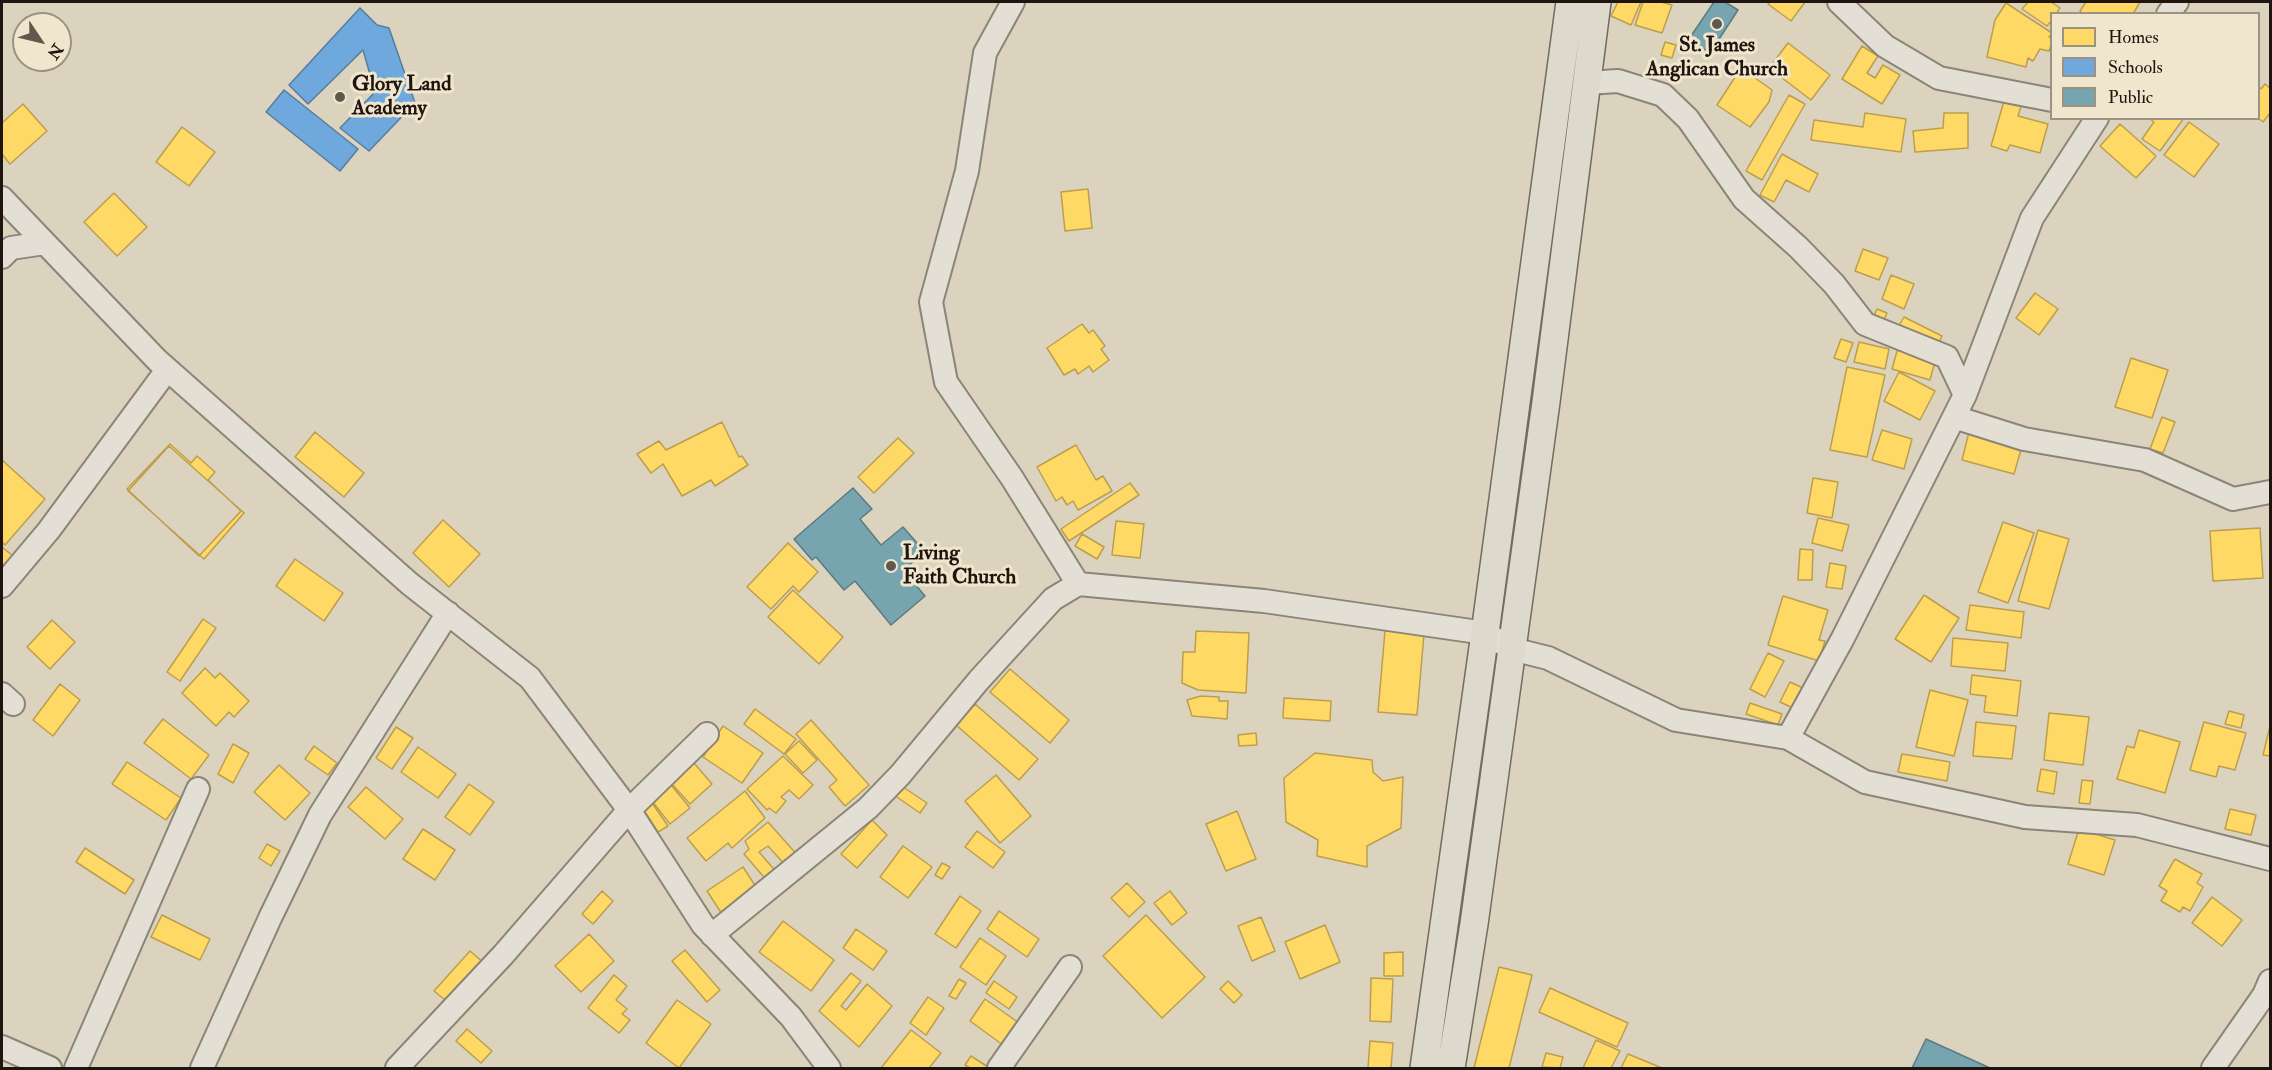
<!DOCTYPE html>
<html>
<head>
<meta charset="utf-8">
<style>
  body { margin:0 }
  #map { position:relative; width:2272px; height:1070px; overflow:hidden; background:#dbd3be; font-family:"IM FELL Double Pica",serif }
  canvas { display:block }
  .frame { position:absolute; inset:0; border:3px solid #1f140f; pointer-events:none }
  .legend { position:absolute; left:2050px; top:12px; width:210px; height:108px; box-sizing:border-box; background:#efe6cd; border:2px solid #9c9281; margin:0; padding:8px 10px; list-style:none; font-size:18px; color:#1f140f }
  .legend li { display:flex; align-items:center; gap:12px; height:30px }
  .legend b { width:30px; border:2px solid #9c9281 }
  .north { position:absolute; left:12px; top:12px; width:60px; height:60px; box-sizing:border-box; background:#efe6cd; border:2px solid #9c9281; border-radius:50%; rotate:125deg; font-size:16px; font-weight:700; line-height:24px; text-align:center; color:#1f140f }
  .north::after { content:''; display:block; margin:auto; width:21px; height:27px; background:#61574c; clip-path:polygon(50% 0,100% 100%,50% 72%,0 100%) }
</style>
</head>
<body>
<div id="map">
<canvas width="2272" height="1070"></canvas>
<div class="frame"></div>
<ul class="legend">
<li><b style="height:16px;background:#ffd966"></b>Homes</li>
<li><b style="height:16px;background:#6fa8dc"></b>Schools</li>
<li><b style="height:16px;background:#76a5af"></b>Public</li>
</ul>
<div class="north">N</div>
</div>
<script>
const g = document.querySelector('canvas').getContext('2d');
g.lineJoin = 'round';
function fill(path, color) { g.fillStyle = color; g.fill(path, 'evenodd'); }
const toPath = rows => new Path2D(rows.map(r => 'M' + r).join(''));
function stroke(path, color, width, dash) { g.strokeStyle = color; g.lineWidth = width; g.lineCap = dash ? 'butt' : 'round'; g.setLineDash(dash || []); g.stroke(path); }
function label(font, color, halo, rows, align = 'center') {
  g.font = font + ' "IM FELL Double Pica",serif'; g.lineWidth = 6; g.setLineDash([]); g.textBaseline = 'middle'; g.strokeStyle = halo; g.fillStyle = color; for (const [text, x, y, turn = 0] of rows) {
    g.save(); g.translate(x, y); g.rotate((+turn || 0) * Math.PI / 180); g.textAlign = isNaN(turn) ? turn : align; if (halo) g.strokeText(text, 0, 0); g.fillText(text, 0, 0); g.restore();
  }
}
const homes = toPath([
  [1618,2,1641,2,1631,25,1611,16,1618,2],
  [1643,2,1661,2,1672,5,1662,33,1635,25,1643,2],
  [1770,2,1805,2,1791,21,1768,4,1770,2],
  [2028,2,2051,2,2060,8,2056,14,2052,14,2052,20,2047,26,2022,9,2028,2],
  [2086,2,2140,2,2133,14,2083,14,2080,11,2086,2],
  [2006,3,2052,33,2049,37,2052,38,2052,42,2049,51,2040,49,2033,61,2028,58,2026,67,1987,57,1995,20,2006,3],
  [1665,42,1676,45,1672,58,1661,55,1665,42],
  [1788,43,1830,75,1811,100,1769,68,1788,43],
  [1862,46,1878,56,1867,73,1875,78,1883,65,1900,75,1882,104,1842,79,1862,46],
  [1741,68,1772,90,1769,102,1750,127,1717,105,1741,68],
  [2265,84,2270,88,2270,113,2263,122,2258,118,2258,86,2261,89,2265,84],
  [1789,95,1805,104,1762,180,1746,171,1789,95],
  [2004,101,2021,106,2018,116,2048,124,2040,153,2010,145,2007,151,1991,146,2004,101],
  [23,104,47,131,10,164,2,154,2,123,23,104],
  [1865,113,1906,119,1901,152,1811,140,1814,120,1863,127,1865,113],
  [1944,113,1968,113,1968,148,1915,152,1913,131,1943,128,1944,113],
  [2149,118,2184,118,2160,151,2142,139,2154,122,2149,118],
  [2189,122,2219,144,2194,177,2164,155,2189,122],
  [2120,124,2156,156,2136,178,2100,146,2120,124],
  [182,127,215,152,189,186,156,162,182,127],
  [1782,154,1818,174,1809,192,1786,180,1774,202,1760,195,1782,154],
  [1088,189,1092,228,1065,231,1061,192,1088,189],
  [114,193,147,227,117,256,84,222,114,193],
  [1863,249,1888,258,1879,280,1855,271,1863,249],
  [1891,275,1914,284,1904,309,1882,299,1891,275],
  [2035,293,2058,309,2039,335,2016,318,2035,293],
  [1877,309,1887,313,1882,324,1872,320,1877,309],
  [1904,317,1942,336,1935,351,1896,331,1904,317],
  [1082,324,1089,333,1093,330,1105,346,1101,349,1109,360,1093,372,1089,366,1078,374,1075,369,1064,375,1047,348,1082,324],
  [1841,339,1853,343,1846,362,1834,358,1841,339],
  [1859,342,1889,349,1885,369,1854,362,1859,342],
  [1899,344,1937,354,1930,380,1892,369,1899,344],
  [2131,358,2168,370,2152,418,2115,407,2131,358],
  [1847,367,1885,375,1867,457,1830,450,1847,367],
  [1899,372,1935,391,1920,420,1884,401,1899,372],
  [2162,417,2175,422,2163,453,2150,449,2162,417],
  [722,422,739,457,742,456,748,465,715,486,711,480,682,496,663,464,651,473,637,454,659,441,666,450,722,422],
  [1882,430,1912,439,1904,469,1872,460,1882,430],
  [315,432,364,473,344,497,295,457,315,432],
  [1969,432,2022,446,2014,474,1962,460,1969,432],
  [898,438,914,453,874,493,858,477,898,438],
  [170,444,191,463,197,456,215,472,208,480,241,511,199,556,127,489,170,444],
  [1076,445,1096,480,1103,476,1112,491,1078,510,1073,501,1067,505,1062,497,1056,501,1037,467,1076,445],
  [169,446,244,513,204,559,128,491,169,446],
  [2,460,45,499,5,545,2,542,2,460],
  [1813,478,1838,482,1832,518,1807,513,1813,478],
  [1130,483,1139,495,1069,541,1061,529,1130,483],
  [1818,518,1849,525,1842,551,1812,543,1818,518],
  [443,520,480,554,449,587,413,553,443,520],
  [1116,521,1144,524,1140,558,1112,555,1116,521],
  [2003,522,2034,533,2008,603,1978,592,2003,522],
  [2260,528,2263,578,2213,581,2210,531,2260,528],
  [2038,530,2069,539,2049,609,2018,601,2038,530],
  [1082,534,1104,547,1097,559,1075,546,1082,534],
  [788,543,818,572,799,592,793,586,771,609,747,587,788,543],
  [2,547,13,556,5,567,2,564,2,547],
  [1800,549,1813,550,1812,580,1798,580,1800,549],
  [295,559,343,593,324,621,276,586,295,559],
  [1830,563,1846,566,1842,589,1826,587,1830,563],
  [793,590,843,637,819,664,768,617,793,590],
  [1924,595,1959,618,1931,662,1895,639,1924,595],
  [1783,596,1828,610,1819,640,1825,641,1819,661,1768,645,1783,596],
  [1970,605,2024,612,2021,638,1966,630,1970,605],
  [203,619,216,628,180,681,167,672,203,619],
  [52,620,75,642,50,669,27,647,52,620],
  [1196,631,1249,633,1246,693,1198,690,1182,683,1183,652,1195,652,1196,631],
  [1385,631,1424,634,1417,715,1378,712,1385,631],
  [1953,638,2008,643,2005,671,1951,666,1953,638],
  [1768,653,1784,661,1765,697,1750,689,1768,653],
  [205,668,215,678,220,673,249,701,234,717,229,712,216,726,182,693,205,668],
  [1010,669,1069,720,1050,743,990,692,1010,669],
  [1972,675,2021,681,2017,716,1984,712,1986,696,1970,694,1972,675],
  [1790,682,1805,689,1795,709,1780,702,1790,682],
  [60,684,80,700,53,736,33,720,60,684],
  [1930,690,1968,700,1954,756,1916,747,1930,690],
  [1201,696,1219,697,1219,701,1228,701,1227,719,1192,716,1187,700,1201,696],
  [1284,698,1331,701,1330,721,1283,718,1284,698],
  [1750,703,1782,714,1778,725,1746,714,1750,703],
  [975,704,1038,759,1019,780,956,725,975,704],
  [755,709,796,739,784,754,744,724,755,709],
  [2229,711,2244,715,2241,728,2225,724,2229,711],
  [2049,713,2089,717,2083,765,2044,760,2049,713],
  [163,719,209,755,191,779,144,743,163,719],
  [811,720,869,785,845,806,829,787,837,780,796,734,811,720],
  [1976,722,2016,726,2012,759,1973,756,1976,722],
  [2204,722,2246,733,2235,770,2219,766,2216,777,2190,770,2204,722],
  [723,726,763,753,742,783,703,757,723,726],
  [2270,726,2270,756,2263,755,2270,726],
  [396,727,413,738,392,769,376,758,396,727],
  [2139,730,2180,742,2165,793,2117,779,2127,746,2134,748,2139,730],
  [1256,733,1257,745,1239,746,1238,735,1256,733],
  [799,741,817,760,803,773,785,754,799,741],
  [233,744,249,753,233,783,218,774,233,744],
  [314,746,337,763,328,775,305,759,314,746],
  [418,747,456,774,438,798,401,772,418,747],
  [1315,753,1372,760,1373,772,1383,781,1403,777,1401,828,1367,846,1367,867,1317,856,1318,840,1286,822,1284,778,1315,753],
  [1902,754,1950,762,1947,781,1898,772,1902,754],
  [783,756,813,785,799,799,789,790,781,797,786,801,776,813,769,808,767,810,747,789,783,756],
  [127,762,181,798,166,820,112,784,127,762],
  [694,763,712,784,690,804,671,783,694,763],
  [279,765,310,793,285,820,254,792,279,765],
  [2041,769,2057,772,2054,794,2037,791,2041,769],
  [996,775,1031,816,1000,843,965,801,996,775],
  [2082,780,2093,781,2090,804,2079,803,2082,780],
  [469,784,494,802,470,835,445,817,469,784],
  [671,785,690,808,670,824,652,801,671,785],
  [900,785,927,803,920,813,894,795,900,785],
  [366,787,403,819,385,839,348,807,366,787],
  [745,791,765,818,732,848,728,843,706,861,687,838,745,791],
  [652,803,668,826,658,832,643,809,652,803],
  [2230,809,2256,815,2251,835,2225,829,2230,809],
  [1237,811,1256,859,1226,871,1206,824,1237,811],
  [872,820,887,835,857,868,841,854,872,820],
  [768,822,799,857,787,867,768,846,759,852,778,874,769,883,744,854,749,849,745,841,768,822],
  [423,829,455,850,435,880,403,859,423,829],
  [2079,829,2115,840,2104,875,2068,864,2079,829],
  [977,831,1005,852,993,868,965,847,977,831],
  [267,844,280,851,271,866,259,858,267,844],
  [903,846,932,867,908,898,880,877,903,846],
  [85,848,134,880,125,894,76,862,85,848],
  [2175,859,2202,874,2197,883,2203,887,2190,911,2183,907,2180,912,2161,901,2167,891,2159,886,2175,859],
  [942,863,950,867,942,879,935,875,942,863],
  [743,867,758,890,722,914,707,891,743,867],
  [1127,883,1145,902,1129,917,1111,898,1127,883],
  [602,891,613,901,593,924,582,914,602,891],
  [1170,891,1187,913,1172,925,1154,903,1170,891],
  [960,896,981,911,956,948,935,934,960,896],
  [2212,897,2242,920,2222,946,2192,923,2212,897],
  [999,911,1039,939,1027,957,987,929,999,911],
  [162,915,210,939,200,960,151,937,162,915],
  [1146,915,1205,977,1162,1018,1103,956,1146,915],
  [1261,917,1275,951,1252,961,1238,926,1261,917],
  [783,921,834,960,811,991,759,952,783,921],
  [1325,925,1340,962,1300,979,1285,942,1325,925],
  [856,929,887,951,873,970,843,948,856,929],
  [589,934,614,961,581,992,555,966,589,934],
  [980,938,1006,956,986,985,960,967,980,938],
  [685,950,720,990,707,1002,672,961,685,950],
  [470,951,485,964,450,1004,434,991,470,951],
  [1403,952,1403,976,1384,976,1384,953,1403,952],
  [1499,967,1532,975,1509,1068,1474,1068,1499,967],
  [851,973,861,981,841,1006,846,1010,867,984,892,1006,859,1047,819,1011,851,973],
  [614,975,627,986,616,1000,627,1009,622,1014,630,1020,619,1033,588,1008,614,975],
  [1371,978,1393,979,1391,1022,1370,1021,1371,978],
  [959,979,966,983,956,999,949,996,959,979],
  [994,981,1017,997,1009,1009,986,993,994,981],
  [1228,981,1242,995,1234,1003,1220,989,1228,981],
  [1550,988,1628,1023,1617,1047,1539,1012,1550,988],
  [928,997,944,1008,926,1035,910,1023,928,997],
  [985,999,1019,1023,1003,1045,970,1021,985,999],
  [677,1000,711,1024,679,1068,646,1043,677,1000],
  [467,1029,492,1051,481,1063,456,1041,467,1029],
  [911,1030,941,1053,929,1068,881,1068,911,1030],
  [1596,1040,1620,1051,1611,1068,1583,1068,1596,1040],
  [1370,1041,1393,1043,1391,1068,1368,1068,1370,1041],
  [1546,1053,1563,1057,1560,1068,1542,1067,1546,1053],
  [1628,1054,1662,1068,1621,1068,1628,1054],
  [971,1056,988,1067,987,1068,970,1068,965,1065,971,1056]
]);
fill(homes, '#ffd966');
stroke(homes, '#bc9e4c', 1.5);
const schools = toPath([
  [360,8,377,25,389,28,415,103,369,151,340,128,375,92,363,50,308,104,289,85,360,8],
  [284,90,358,149,340,171,266,112,284,90]
]);
fill(schools, '#6fa8dc');
stroke(schools, '#577c9e', 1.5);
const public = toPath([
  [1714,2,1725,2,1738,10,1710,53,1689,39,1714,2],
  [853,488,872,509,860,519,881,545,903,527,925,552,903,570,925,596,891,625,855,581,844,590,816,557,812,560,794,539,853,488],
  [1926,1039,1990,1068,1912,1068,1926,1039]
]);
fill(public, '#76a5af');
stroke(public, '#5c7a7f', 1.5);
const minor = toPath([
  [1013,2,985,53,967,171,931,302,946,382,1012,478,1078,584],
  [1839,2,1885,46,1939,78,2052,100],
  [2168,14,2177,2],
  [1587,83,1618,81,1663,95,1688,119,1744,199,1798,247,1834,284,1865,324,1947,357,1965,395],
  [2,198,157,360,410,584,530,678,629,810,703,925,791,1017,829,1068],
  [2,257,11,248,45,243],
  [1954,417,2024,439,2145,460,2233,499,2270,492],
  [2,586,49,530,167,370],
  [2,694,13,704],
  [1788,738,1865,782,2025,817,2137,825,2270,859],
  [712,935,868,808,900,775,979,680,1053,599,1078,584,1264,601,1485,633,1512,649,1548,658,1676,720,1788,738,1843,638,1965,395,2032,218,2097,118],
  [2,1047,50,1068],
  [76,1068,198,789],
  [202,1068,270,918,320,815,448,613],
  [397,1068,503,955,629,810,707,734],
  [999,1068,1070,967],
  [2213,1068,2264,995,2270,981]
]);
const major = toPath([
  [1424,1068,1485,633,1570,2],
  [1451,1068,1474,924,1546,402,1597,2]
]);
stroke(minor, '#8b8579', 26);
stroke(major, '#716b60', 30);
stroke(minor, '#e3dfd4', 22);
stroke(major, '#ded9cd', 27);
for (const [x, y, r, color] of [
  [1717,24,6,"#61574c"],
  [340,97,6,"#61574c"],
  [891,566,6,"#61574c"]
]) { const dot = new Path2D(); dot.arc(x, y, r, 0, 2 * Math.PI); g.fillStyle = color; g.fill(dot); stroke(dot, '#efe6cd', 2); }
label('bold 21px', '#1f140f', '#efe6cd', [
  ["St. James",1717,46,"center"],
  ["Anglican Church",1717,70,"center"],
  ["Glory Land",352,85],
  ["Academy",352,109],
  ["Living",903,554],
  ["Faith Church",903,578]
], 'left');
</script>
</body>
</html>
